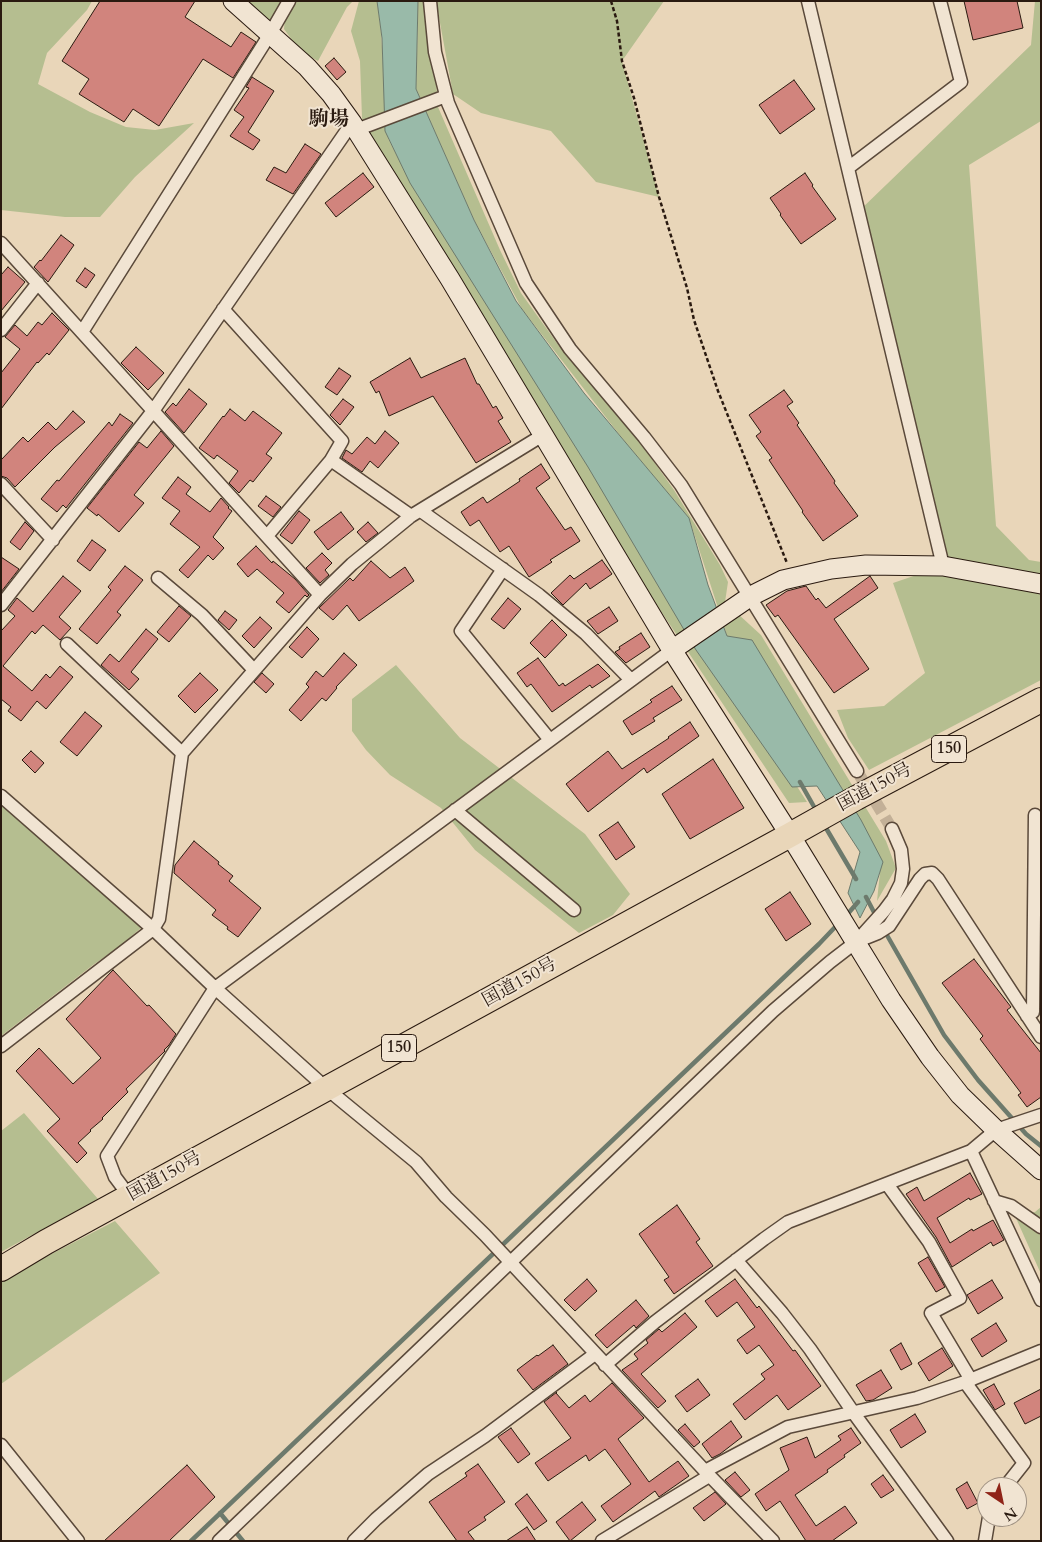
<!DOCTYPE html>
<html>
<head>
<meta charset="utf-8">
<style>
  body { margin:0 }
  #map { position:relative; width:1042px; height:1542px; overflow:hidden; background:#e9d6b9; font-family:Cardo,serif }
  canvas { display:block }
  .frame { position:absolute; inset:0; border:2px solid #2a1a10; pointer-events:none }
  .north { position:absolute; left:977px; top:1477px; width:50px; height:50px; box-sizing:border-box; background:#f1e4d2; border:1px solid #a19384; border-radius:50%; rotate:146deg; font-size:14px; font-weight:700; line-height:20px; text-align:center; color:#2a1a10 }
  .north::after { content:''; display:block; margin:auto; width:18px; height:22px; background:#8f2418; clip-path:polygon(50% 0,100% 100%,50% 72%,0 100%) }
</style>
</head>
<body>
<div id="map">
<canvas width="1042" height="1542"></canvas>
<div class="frame"></div>
<div class="north">N</div>
</div>
<script>
const g = document.querySelector('canvas').getContext('2d');
g.lineJoin = 'round';
function fill(path, color) { g.fillStyle = color; g.fill(path, 'evenodd'); }
const toPath = rows => new Path2D(rows.map(r => 'M' + r).join(''));
function stroke(path, color, width, dash) { g.strokeStyle = color; g.lineWidth = width; g.lineCap = dash ? 'butt' : 'round'; g.setLineDash(dash || []); g.stroke(path); }
function label(font, color, halo, rows, align = 'center') {
  g.font = font + ' Cardo,"Noto Serif JP",serif'; g.lineWidth = 4; g.setLineDash([]); g.textBaseline = 'middle'; g.strokeStyle = halo; g.fillStyle = color; for (const [text, x, y, turn = 0] of rows) {
    g.save(); g.translate(x, y); g.rotate((+turn || 0) * Math.PI / 180); g.textAlign = isNaN(turn) ? turn : align; if (halo) g.strokeText(text, 0, 0); g.fillText(text, 0, 0); g.restore();
  }
}
fill(toPath([
  [1,1,92,1,87,10,47,53,38,84,90,112,126,127,155,130,194,123,135,177,100,217,65,217,1,210],
  [233,1,289,1,270,34],
  [294,1,353,1,347,7,318,61,300,51,284,29,285,17],
  [359,1,377,1,381,32,388,138,414,188,807,802,789,803,618,547,369,137,362,118,360,61,351,31],
  [417,1,430,1,438,107,500,250,521,293,559,346,624,420,674,490,720,565,728,582,725,602,761,635,886,841,896,868,877,901,880,872,727,636,689,518,625,442,522,309,474,220,416,89,418,17],
  [436,1,664,1,622,61,659,197,596,182,551,131,481,113,453,94],
  [1035,1,1041,1,1041,121,969,165,996,526,1029,560,1041,562,1041,680,869,770,848,738,837,710,884,706,925,673,893,583,943,566,858,212,1031,45],
  [396,665,460,738,585,834,630,894,613,915,579,933,475,850,441,808,390,775,366,750,352,731,352,699],
  [1,796,57,851,141,928,119,947,93,965,1,1036],
  [24,1113,98,1199,1,1252,1,1131],
  [1011,1207,1023,1214,1035,1212,1041,1207,1041,1274],
  [115,1221,160,1273,1,1384,1,1280]
]), '#b5be90');
const water = toPath([
  [377,1,418,1,416,89,474,220,516,301,584,393,689,518,708,585,727,636,752,640,861,820,883,862,874,891,860,918,848,893,860,852,817,786,792,787,696,650,588,467,410,183,385,131,382,38,377,1]
]);
fill(water, '#99baa9');
stroke(water, '#6d7a6c', 1);
stroke(toPath([
  [800,782,817,812],
  [823,823,856,879],
  [866,897,876,916],
  [845,917,858,902],
  [884,930,944,1035,978,1080,1026,1134,1041,1146],
  [220,1513,243,1541],
  [191,1541,819,944,838,924]
]), '#6d7a6c', 4.5);
const building = toPath([
  [100,1,195,1,185,17,231,47,241,32,256,42,233,78,203,59,159,126,133,109,124,122,79,94,89,79,62,61,100,1],
  [964,1,1017,1,1023,28,973,40,964,1],
  [334,58,346,72,337,80,325,66,334,58],
  [252,77,274,91,248,132,260,140,253,150,230,136,244,117,234,110,249,88,246,87,252,77],
  [794,80,815,109,780,134,759,105,794,80],
  [305,144,321,154,293,194,266,180,274,167,286,173,305,144],
  [363,173,374,187,336,217,325,203,363,173],
  [805,173,813,185,812,186,836,219,801,244,780,215,781,214,770,198,805,173],
  [61,235,74,245,48,282,34,267,40,260,41,261,61,235],
  [8,267,25,282,1,311,1,275,8,267],
  [85,268,95,275,86,288,76,281,85,268],
  [52,313,69,330,49,355,47,353,38,363,37,362,1,409,1,373,20,349,5,337,15,325,27,336,38,322,42,325,52,313],
  [136,347,164,373,148,390,121,363,136,347],
  [410,358,421,378,465,358,477,384,479,384,493,408,496,406,503,418,498,421,511,442,476,463,433,396,389,416,379,391,376,393,370,382,410,358],
  [339,368,351,376,337,395,325,387,339,368],
  [189,389,207,404,184,433,165,412,173,403,176,406,189,389],
  [784,390,793,402,787,406,799,423,797,425,835,481,834,483,858,516,823,541,802,512,803,511,769,460,772,458,756,436,761,432,749,415,784,390],
  [343,399,354,407,340,425,330,415,343,399],
  [230,409,245,421,253,411,282,433,266,454,272,458,253,482,250,480,239,493,229,483,238,471,217,455,214,459,199,448,223,416,224,417,230,409],
  [73,411,85,422,55,447,15,487,7,478,1,476,1,460,23,437,28,442,48,422,56,430,73,411],
  [120,414,133,423,66,508,63,505,57,512,41,499,57,480,59,481,109,422,112,426,120,414],
  [161,431,174,446,134,495,144,503,119,532,98,514,97,516,87,508,139,442,147,448,161,431],
  [385,431,399,443,378,468,370,461,362,472,342,458,346,450,352,454,367,437,375,444,385,431],
  [541,464,550,478,536,488,565,530,571,527,580,541,550,560,552,562,529,577,509,546,500,552,479,520,470,526,461,512,483,497,487,503,520,481,519,479,541,464],
  [178,477,191,487,186,494,210,512,221,498,229,507,228,508,232,511,213,537,224,548,213,560,208,555,188,578,179,570,200,547,170,524,180,511,162,498,178,477],
  [266,496,281,507,273,517,258,506,266,496],
  [299,511,310,520,292,544,280,535,299,511],
  [341,512,354,529,328,550,314,532,341,512],
  [25,522,34,531,20,550,10,542,25,522],
  [368,522,378,533,366,542,357,532,368,522],
  [92,540,106,550,90,571,77,561,92,540],
  [256,546,272,563,273,561,295,579,309,595,307,597,305,595,289,613,276,602,284,593,257,569,248,577,237,564,256,546],
  [322,553,332,563,325,570,329,575,320,583,306,568,322,553],
  [1,557,19,569,1,592,1,557],
  [602,560,612,574,590,589,586,583,563,605,551,593,570,575,574,579,602,560],
  [371,561,390,578,405,567,414,581,359,621,347,605,333,620,319,608,350,578,353,581,371,561],
  [125,566,143,580,117,612,121,615,97,644,79,629,111,590,108,587,125,566],
  [63,576,81,591,59,617,71,628,60,640,43,625,35,634,32,631,3,666,32,691,46,674,50,678,60,666,73,677,46,709,37,701,21,721,8,711,11,707,1,699,1,631,15,616,8,610,17,598,33,612,63,576],
  [870,576,878,588,834,619,869,669,834,693,778,615,775,617,766,605,787,591,806,586,816,600,818,598,826,608,870,576],
  [508,598,521,609,504,629,491,619,508,598],
  [179,606,191,616,169,642,157,632,179,606],
  [609,607,618,621,598,634,587,621,609,607],
  [225,611,237,620,229,630,218,620,225,611],
  [260,617,272,628,254,648,242,636,260,617],
  [552,620,567,635,545,658,530,643,552,620],
  [307,627,319,639,302,658,289,647,307,627],
  [146,629,158,639,131,672,139,679,129,690,101,665,110,654,119,662,146,629],
  [641,633,650,647,626,663,615,652,620,649,619,647,641,633],
  [344,653,357,665,336,687,337,688,326,701,322,698,301,721,289,710,309,687,306,684,316,671,323,677,344,653],
  [538,658,559,686,563,683,565,686,598,664,610,676,592,688,590,685,552,712,531,684,527,687,517,673,538,658],
  [200,673,218,690,195,713,178,696,200,673],
  [262,673,274,684,266,693,254,682,262,673],
  [672,686,682,700,653,718,655,721,632,735,623,721,652,702,650,700,672,686],
  [85,712,102,726,77,756,60,742,85,712],
  [690,722,699,736,647,773,644,768,588,812,566,784,608,751,622,769,669,738,668,737,690,722],
  [31,751,44,763,35,773,22,760,31,751],
  [713,759,744,808,690,839,662,794,713,759],
  [618,822,635,847,616,860,599,835,618,822],
  [194,841,219,862,218,864,233,876,229,881,261,908,238,937,227,929,228,927,212,915,216,910,174,873,175,865,194,841],
  [790,892,811,924,786,941,765,909,790,892],
  [974,959,1011,1007,1007,1010,1041,1053,1041,1097,1027,1107,1018,1095,1021,1093,980,1039,983,1036,942,983,974,959],
  [113,970,147,1006,149,1005,176,1034,169,1045,164,1050,165,1051,126,1089,128,1092,102,1118,103,1119,90,1130,91,1131,78,1143,87,1153,77,1163,47,1131,60,1119,16,1071,39,1048,73,1084,101,1058,66,1019,113,970],
  [970,1173,982,1194,970,1200,969,1198,937,1218,950,1243,972,1229,973,1231,993,1220,1004,1240,993,1246,991,1242,952,1267,936,1237,906,1194,917,1187,924,1201,970,1173],
  [677,1205,700,1239,696,1242,713,1266,674,1294,664,1280,669,1277,639,1234,677,1205],
  [928,1257,945,1287,936,1292,918,1263,928,1257],
  [587,1279,597,1291,575,1311,564,1300,587,1279],
  [735,1279,757,1308,759,1306,793,1351,795,1350,821,1386,788,1410,777,1395,745,1420,733,1404,765,1379,761,1374,774,1365,759,1345,747,1354,737,1340,755,1327,737,1302,717,1317,705,1301,735,1279],
  [992,1280,1003,1298,978,1314,967,1295,992,1280],
  [636,1300,649,1316,636,1328,634,1325,607,1348,595,1335,636,1300],
  [685,1313,697,1327,641,1374,666,1401,658,1408,622,1370,638,1359,634,1354,648,1343,646,1340,659,1329,662,1332,685,1313],
  [996,1323,1007,1341,982,1357,971,1339,996,1323],
  [901,1343,912,1364,901,1370,890,1350,901,1343],
  [553,1345,568,1364,533,1390,517,1370,537,1355,538,1356,553,1345],
  [942,1348,953,1366,929,1381,918,1363,942,1348],
  [881,1370,892,1388,873,1400,866,1401,856,1385,881,1370],
  [698,1379,710,1395,687,1412,675,1396,698,1379],
  [612,1383,644,1418,618,1439,649,1482,678,1461,689,1476,659,1497,655,1491,613,1522,601,1506,631,1484,605,1449,589,1461,586,1455,548,1481,535,1463,571,1438,544,1402,557,1392,556,1393,569,1408,585,1395,590,1402,612,1383],
  [994,1384,1005,1404,995,1410,983,1390,994,1384],
  [1041,1389,1041,1416,1025,1424,1014,1403,1041,1389],
  [915,1414,926,1432,901,1448,890,1430,915,1414],
  [731,1421,742,1437,720,1454,712,1458,702,1444,731,1421],
  [685,1424,700,1442,694,1447,678,1430,685,1424],
  [511,1428,530,1454,518,1463,498,1437,511,1428],
  [851,1428,861,1443,844,1455,845,1457,827,1470,828,1472,795,1495,816,1526,845,1506,857,1523,832,1541,806,1541,780,1501,766,1511,755,1494,789,1470,780,1448,807,1437,815,1458,841,1440,838,1436,851,1428],
  [478,1464,505,1502,484,1517,486,1520,468,1532,475,1541,457,1541,429,1502,467,1476,465,1473,478,1464],
  [187,1465,215,1497,169,1541,104,1541,187,1465],
  [735,1472,750,1490,741,1497,725,1480,735,1472],
  [883,1475,894,1490,881,1498,871,1484,883,1475],
  [967,1482,978,1503,967,1509,956,1489,967,1482],
  [715,1492,726,1504,704,1521,693,1508,715,1492],
  [527,1494,547,1521,534,1530,515,1504,527,1494],
  [582,1502,596,1520,570,1541,556,1522,582,1502],
  [527,1527,536,1541,506,1541,527,1527]
]);
fill(building, '#d1847d');
stroke(building, '#2a1a10', 1);
stroke(toPath([
  [857,771,892,829]
]), '#c3b097', 12, [12, 6]);
const street = toPath([
  [430,1,435,52,448,103,526,283,570,349,644,437,681,485,857,771],
  [808,1,943,566],
  [356,130,446,96],
  [848,168,961,82,940,1],
  [1,243,320,595],
  [223,309,342,441,331,460,411,516],
  [1,330,38,283],
  [82,332,270,34,289,1],
  [1,484,53,540],
  [421,511,539,595,586,634,631,680],
  [267,536,331,460],
  [503,569,461,631,550,740],
  [158,578,202,615,254,670],
  [1,605,153,411,352,123],
  [67,644,182,753],
  [1,796,153,929,215,988,326,1088,416,1162,446,1197,485,1235,705,1471,773,1541],
  [455,810,574,910],
  [858,941,878,933,889,926,920,879,925,874,932,873,938,879,1041,1037],
  [1027,1016,1033,1012,1035,815],
  [1,1046,153,929,159,919,182,753,320,595,352,564,411,516,543,435],
  [971,1151,1041,1300],
  [887,1184,929,1242,960,1298,931,1313,971,1380],
  [130,1197,115,1177,107,1156,215,988,672,650],
  [994,1201,1011,1206,1041,1227],
  [736,1260,782,1313,810,1349,853,1412,947,1541],
  [605,1365,655,1322,764,1239,788,1222,971,1151,996,1130,1041,1115],
  [965,1382,1024,1463,1005,1487],
  [1,1445,78,1541],
  [705,1471,788,1427,917,1398,965,1382,1041,1351],
  [219,1541,773,1011,830,962,856,942,884,911,893,899,901,883,903,869,901,850,892,829],
  [354,1541,376,1519,428,1474,485,1436,595,1354],
  [602,1541,709,1476],
  [985,1541,989,1517]
]);
const secondary = toPath([
  [233,1,307,67,331,94,352,123,450,279,672,650,790,835,891,1000,930,1057,960,1095,996,1130,1041,1170],
  [672,650,751,596,783,580,831,569,866,565,943,566,1041,584]
]);
const highway = toPath([
  [1,1269,46,1242,790,835,856,798,1041,700]
]);
stroke(street, '#5a493a', 15);
stroke(secondary, '#2a1a10', 21);
stroke(highway, '#2a1a10', 26);
stroke(toPath([
  [611,1,617,21,622,61,634,98,659,197,687,288,694,320,718,391,787,563]
]), '#2a1a10', 2.5, [4, 2.5]);
stroke(street, '#f1e4d2', 12);
stroke(secondary, '#f1e4d2', 19);
stroke(highway, '#e9d6b9', 24);
for (const [x, y, w] of [
  [949,749,35],
  [399,1048,35]
]) { const box = new Path2D(); box.roundRect(x - w / 2, y - 13.5, w, 27, 4); g.fillStyle = '#f1e4d2'; g.fill(box); stroke(box, '#2a1a10', 1); }
label('bold 16px', '#2a1a10', null, [
  ["150",949,749],
  ["150",399,1048]
]);
label('18px', '#2a1a10', '#f1e4d2', [
  ["国道150号",875,788,-28],
  ["国道150号",520,983,-29],
  ["国道150号",165,1177,-29]
]);
label('bold 20px', '#2a1a10', '#f1e4d2', [
  ["駒場",329,120]
]);
</script>
</body>
</html>
